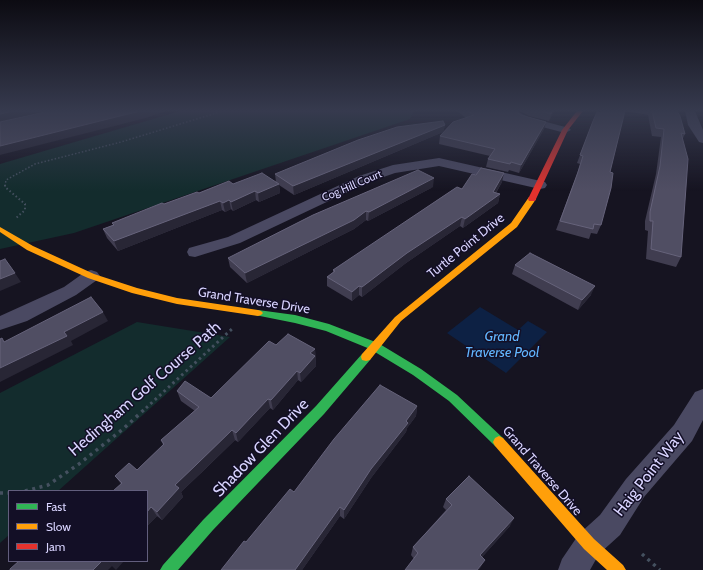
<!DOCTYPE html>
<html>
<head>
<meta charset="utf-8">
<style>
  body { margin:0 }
  #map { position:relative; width:703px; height:570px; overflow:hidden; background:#161421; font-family:Cabin,sans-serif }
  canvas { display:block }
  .legend { position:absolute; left:8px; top:490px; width:140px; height:72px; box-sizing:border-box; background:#130f26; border:1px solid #625e7d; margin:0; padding:5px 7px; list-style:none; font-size:12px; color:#d9d4ff }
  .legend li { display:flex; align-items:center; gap:8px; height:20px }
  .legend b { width:20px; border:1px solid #625e7d }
</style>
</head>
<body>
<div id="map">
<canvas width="703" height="570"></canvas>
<ul class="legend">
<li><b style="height:5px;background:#30b455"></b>Fast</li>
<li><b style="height:5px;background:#ff9f0a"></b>Slow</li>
<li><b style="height:5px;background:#e5322d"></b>Jam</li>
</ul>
</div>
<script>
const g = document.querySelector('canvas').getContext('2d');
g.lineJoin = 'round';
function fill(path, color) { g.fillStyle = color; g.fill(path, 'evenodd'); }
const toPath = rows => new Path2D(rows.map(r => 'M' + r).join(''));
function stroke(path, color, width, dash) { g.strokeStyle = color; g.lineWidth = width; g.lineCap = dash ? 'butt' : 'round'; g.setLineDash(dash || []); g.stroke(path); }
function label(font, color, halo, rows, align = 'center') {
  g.font = font + ' Cabin,sans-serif'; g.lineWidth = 3; g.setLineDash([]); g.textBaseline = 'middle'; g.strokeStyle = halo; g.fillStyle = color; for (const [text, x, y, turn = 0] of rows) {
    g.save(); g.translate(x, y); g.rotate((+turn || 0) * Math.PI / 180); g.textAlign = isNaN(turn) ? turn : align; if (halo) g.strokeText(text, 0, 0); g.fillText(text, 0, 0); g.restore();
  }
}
fill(toPath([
  [180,111,414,111,410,119,74,233,0,249,0,164],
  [137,322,230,337,58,491,9,491,9,535,0,543,0,393]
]), '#132c2d');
fill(toPath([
  [480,307,518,330,528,321,547,332,506,373,447,333]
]), '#0d2144');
stroke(toPath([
  [5,186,6,180,35,164,121,142,223,111]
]), '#44505f', 1.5, [1.5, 2]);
stroke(toPath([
  [5,185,5,187,25,204,25,210,15,219]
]), '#44505f', 2, [1.5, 2.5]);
stroke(toPath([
  [146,408,233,328]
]), '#44505f', 3, [2.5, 3.5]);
stroke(toPath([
  [25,491,48,485,79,464,123,429,147,407],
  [0,493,9,493],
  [642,554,660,570]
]), '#44505f', 3.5, [3, 4.5]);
fill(toPath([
  [503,111,517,111,528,117,569,128,571,130,565,133,520,121,503,111],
  [685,111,695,111,703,130,703,143,699,142,688,125,685,111],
  [439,158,545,182,547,185,545,188,540,189,439,166,395,173,369,182,240,243,195,257,189,256,187,252,189,248,228,237,359,176,393,165,439,158],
  [91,270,97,272,100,276,97,280,76,295,27,321,0,330,0,316,64,287,85,272,91,270],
  [703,389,703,420,692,441,644,497,620,535,599,554,590,570,558,570,562,559,579,534,600,515,626,479,674,425,695,392,703,389]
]), '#4a4962');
fill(toPath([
  [258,310,295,315,329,324,378,343,421,369,457,395,503,438,505,442,503,446,499,448,495,446,449,401,413,375,370,349,326,331,295,323,255,315,253,313,255,311,258,310],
  [366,353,370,354,371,357,370,360,324,414,213,530,178,570,160,570,163,565,203,520,316,406,362,354,366,353]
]), '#30b455');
fill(toPath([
  [529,197,535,197,536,199,517,227,401,321,370,360,366,361,362,360,361,357,362,354,395,317,511,223,529,197],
  [0,227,33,246,94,274,137,288,177,298,258,310,261,311,263,313,261,315,258,316,177,304,132,293,88,278,27,250,0,232,0,227],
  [499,436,503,438,594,539,623,565,626,570,607,570,584,549,495,446,493,442,495,438,499,436]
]), '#ff9f0a');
fill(toPath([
  [577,111,583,111,568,130,536,199,535,201,529,201,528,199,562,130,577,111]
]), '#e5322d');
fill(toPath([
  [457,111,514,111,521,115,546,122,544,129,519,173,509,170,508,172,486,167,488,159,490,156,439,144,440,136,466,118],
  [520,111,554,111,549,121,529,116],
  [601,111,677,111,685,134,683,138,681,257,676,267,646,259,648,231,645,230,645,221,656,174,661,137,652,136,648,115,625,111,610,172,601,225,597,234,591,233,589,239,556,230,576,177,580,164,577,163,593,121,601,112],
  [445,125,443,132,294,195,279,185,280,193,259,202,256,200,233,211,231,209,225,212,222,210,118,251,107,238,103,229,113,225,112,223,164,204,199,193,233,184,276,182,275,174],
  [502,182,496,193,500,194,498,203,463,228,460,226,406,263,362,297,359,295,352,301,327,286,327,277,333,273,333,270,462,189],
  [433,187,368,221,366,220,354,229,247,283,230,267,228,258],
  [515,265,591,295,578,310,512,274],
  [276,345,315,349,316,366,301,382,298,380,273,410,270,408,238,442,235,440,201,473,181,492,183,497,162,520,157,516,147,526,147,491,121,484,115,476,137,470,163,445,161,440,195,411,181,401,177,391,211,398],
  [417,406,416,416,407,428,406,432,371,478,344,519,340,516,302,570,221,570,246,542,294,492],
  [446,499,510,526,482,557,481,567,414,559,411,555,413,547,446,510,443,507]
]), '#403d50');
fill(toPath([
  [12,111,44,111,0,122,0,114],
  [140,111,166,111,146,118,0,155,0,146],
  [552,111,554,111,549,121,551,114],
  [546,122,544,129,519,173,521,165],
  [445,125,443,132,294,195,293,186],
  [504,173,502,182,492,199,500,194,498,203,463,228,465,219,493,192],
  [434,178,433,187,368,221,369,212],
  [279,184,280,193,259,202,258,193],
  [255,191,256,200,233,211,231,202],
  [229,200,231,209,225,212,223,203],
  [220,201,222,210,118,251,114,241],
  [366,211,366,220,354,229,247,283,245,273],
  [462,217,460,226,406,263,362,297,362,287,407,253],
  [15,273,21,282,0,291,0,279],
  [359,286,359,295,352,301,352,292],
  [595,286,591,295,578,310,582,300],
  [103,312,108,321,71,341,73,345,0,382,0,368,64,332],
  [315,349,316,366,301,382,300,373,310,353],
  [297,371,298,380,273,410,271,400],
  [268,399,270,408,238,442,236,433],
  [417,406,416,416,407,428,406,432,371,478,344,519,344,510,371,469],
  [232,430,235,440,181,492,183,497,162,520,157,512,175,485],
  [151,507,157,516,147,526,147,512],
  [340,507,340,516,302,570,295,570],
  [514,518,510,526,477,563,480,555],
  [485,560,479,570,477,570],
  [102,561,107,561,112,566,108,570,93,570],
  [110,561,124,561,116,570,108,562]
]), '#282635');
const building = toPath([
  [0,111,12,111,0,114,0,111],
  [49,111,140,111,0,146,0,122,49,111],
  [468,111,514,111,521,115,546,122,521,165,511,162,510,164,488,159,495,149,440,136,453,122,474,115,468,111],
  [541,111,552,111,551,114,541,111],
  [603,111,625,111,610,172,613,173,611,188,601,225,594,224,593,229,560,221,578,172,583,156,580,155,593,121,597,112,603,113,603,111],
  [652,111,677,111,680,116,685,134,681,133,688,159,681,257,651,249,653,221,650,221,650,212,660,166,664,129,656,128,652,111],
  [443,121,445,125,293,186,275,174,358,140,397,127,443,121],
  [481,168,504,173,493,192,500,194,465,219,462,217,407,253,362,287,359,286,352,292,327,277,335,271,333,270,457,187,462,189,472,174,476,175,481,168],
  [418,170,434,178,369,212,366,211,354,220,245,273,228,258,313,215,418,170],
  [262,173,279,184,258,193,255,191,231,202,229,200,223,203,220,201,114,241,103,229,114,225,112,223,162,203,164,204,197,192,199,193,229,181,233,184,262,173],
  [530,253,595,286,582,300,515,265,530,253],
  [5,259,15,273,0,279,0,261,5,259],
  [91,297,103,312,64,332,67,336,0,368,0,339,2,338,4,342,91,297],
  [288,334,315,349,310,353,315,356,300,373,297,371,271,400,268,399,236,433,232,430,197,464,175,485,179,488,157,512,151,507,147,512,147,491,113,491,122,483,115,476,129,463,137,470,164,444,161,440,199,407,177,391,185,381,211,398,269,341,276,345,288,334],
  [380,385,417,406,406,421,408,423,371,469,344,510,340,507,295,570,221,570,244,541,246,542,290,489,294,492,334,439,380,385],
  [469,476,514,518,480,555,485,560,477,570,405,570,418,553,413,547,452,505,446,499,469,476],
  [19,561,102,561,93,570,10,570,10,569,19,561]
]);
fill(building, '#504e63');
stroke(building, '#66637b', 1);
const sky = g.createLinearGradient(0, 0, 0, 191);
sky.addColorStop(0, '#0c0b12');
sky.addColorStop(0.58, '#363a4e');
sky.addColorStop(1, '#363a4e00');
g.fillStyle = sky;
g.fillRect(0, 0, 703, 191);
label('11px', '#d9d4ff', '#130f26', [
  ["Cog Hill Court",352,186,-23]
]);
label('13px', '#d9d4ff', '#130f26', [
  ["Turtle Point Drive",466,246,-39],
  ["Grand Traverse Drive",254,301,9],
  ["Grand Traverse Drive",542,471,49]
]);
label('italic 14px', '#62b6ff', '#130f26', [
  ["Grand",502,337],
  ["Traverse Pool",502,353]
]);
label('16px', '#d9d4ff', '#130f26', [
  ["Hedingham Golf Course Path",145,389,-41],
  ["Shadow Glen Drive",261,448,-46],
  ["Haig Point Way",649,474,-52]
]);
</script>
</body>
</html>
